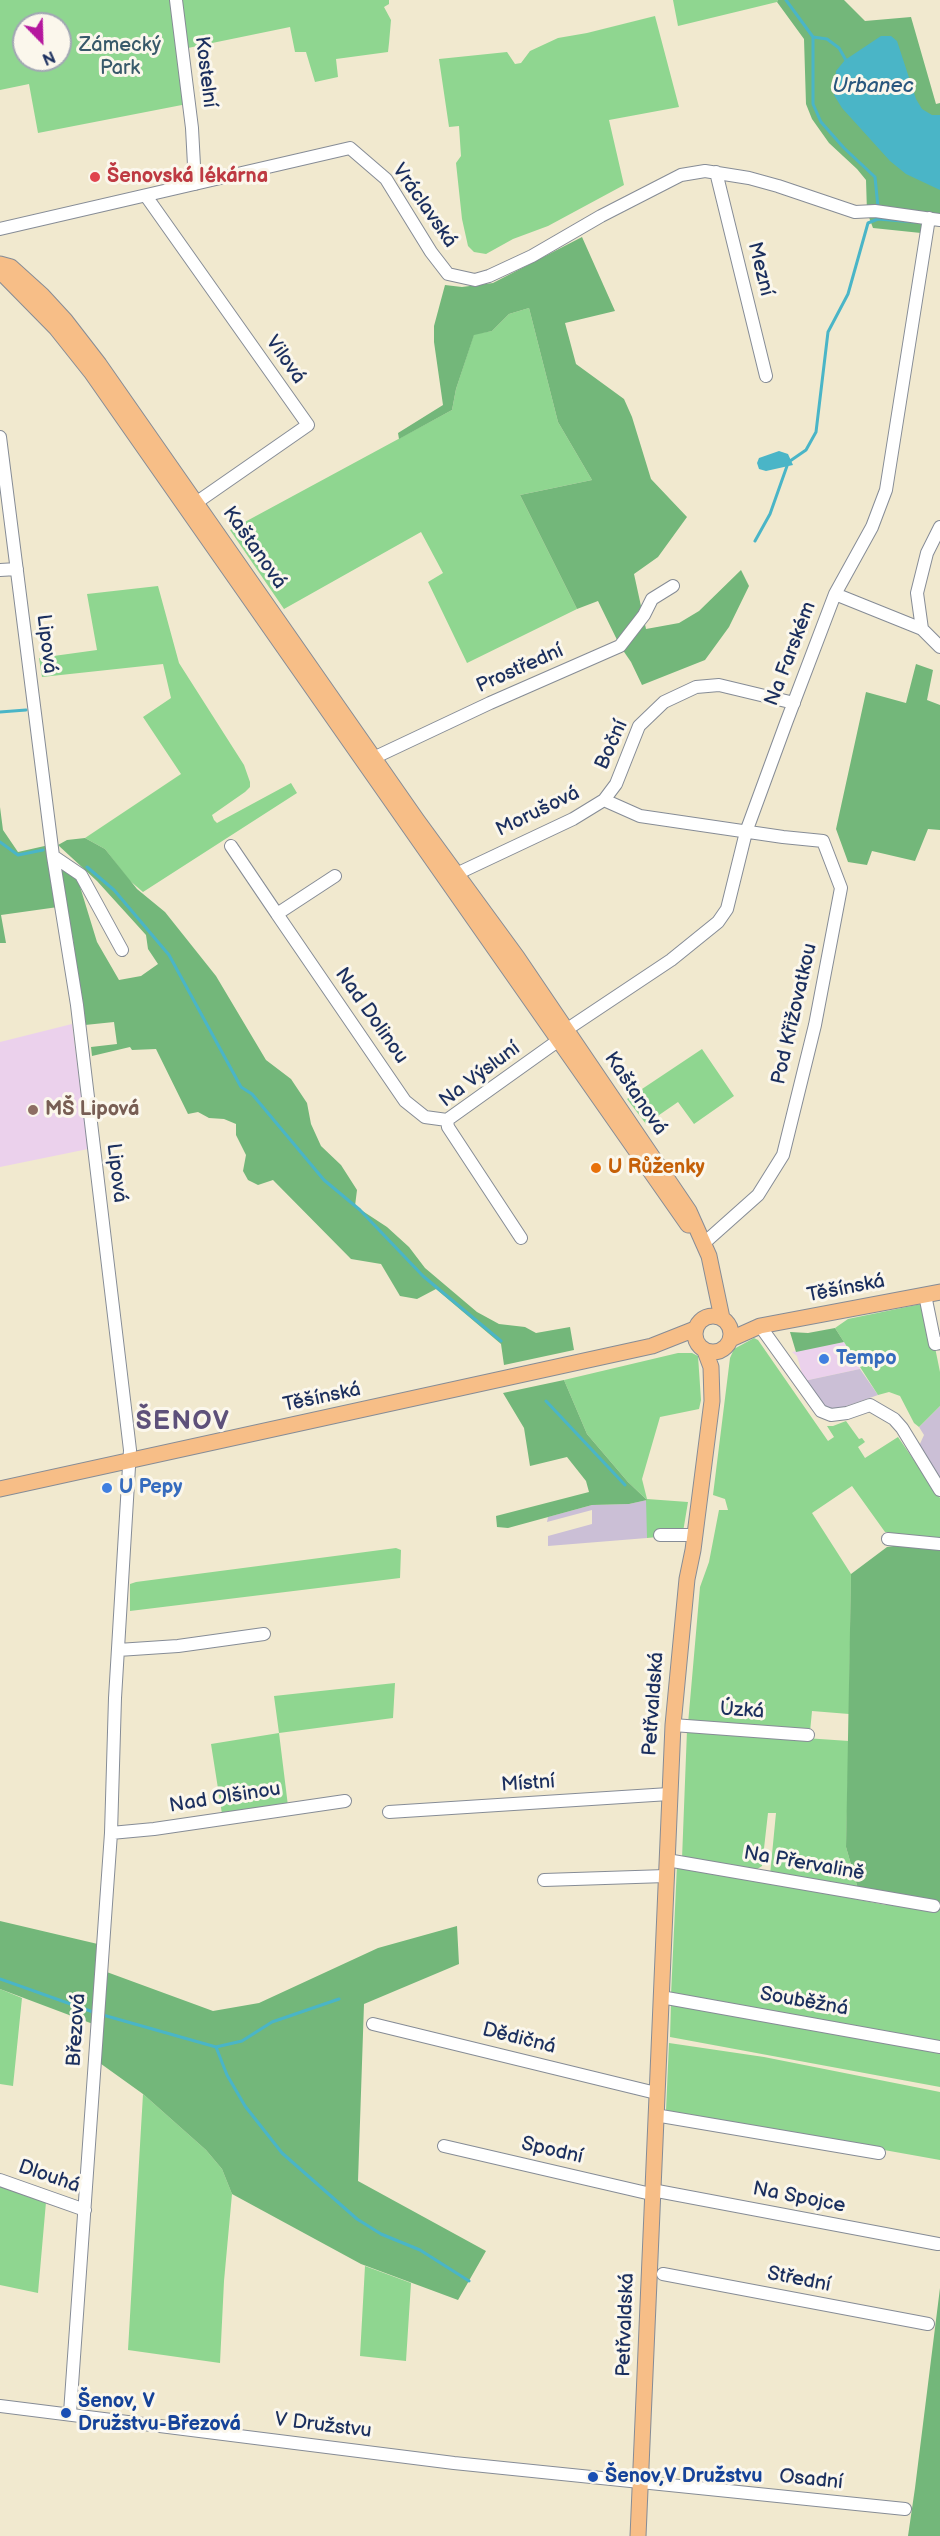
<!DOCTYPE html>
<html>
<head>
<meta charset="utf-8">
<style>
  body { margin:0 }
  #map { position:relative; width:940px; height:2536px; overflow:hidden; background:#f1e9cf; font-family:"Balsamiq Sans",sans-serif }
  canvas { display:block }
  .north { position:absolute; left:12px; top:12px; width:60px; height:60px; box-sizing:border-box; background:#fbf7ec; border:2px solid #a1a7b3; border-radius:50%; rotate:157deg; font-size:16px; font-weight:700; line-height:24px; text-align:center; color:#1b2f5e }
  .north::after { content:''; display:block; margin:auto; width:21px; height:27px; background:#b5179e; clip-path:polygon(50% 0,100% 100%,50% 72%,0 100%) }
</style>
</head>
<body>
<div id="map">
<canvas width="940" height="2536"></canvas>
<div class="north">N</div>
</div>
<script>
const g = document.querySelector('canvas').getContext('2d');
g.lineJoin = 'round';
function fill(path, color) { g.fillStyle = color; g.fill(path, 'evenodd'); }
const toPath = rows => new Path2D(rows.map(r => 'M' + r).join(''));
function stroke(path, color, width, dash) { g.strokeStyle = color; g.lineWidth = width; g.lineCap = dash ? 'butt' : 'round'; g.setLineDash(dash || []); g.stroke(path); }
function label(font, color, halo, rows, align = 'center') {
  g.font = font + ' "Balsamiq Sans",sans-serif'; g.lineWidth = 6; g.setLineDash([]); g.textBaseline = 'middle'; g.strokeStyle = halo; g.fillStyle = color; for (const [text, x, y, turn = 0] of rows) {
    g.save(); g.translate(x, y); g.rotate((+turn || 0) * Math.PI / 180); g.textAlign = isNaN(turn) ? turn : align; if (halo) g.strokeText(text, 0, 0); g.fillText(text, 0, 0); g.restore();
  }
}
fill(toPath([
  [72,1024,88,1149,0,1167,0,1042],
  [844,1342,860,1369,804,1381,797,1356,792,1352]
]), '#ebd1ec');
fill(toPath([
  [860,1369,878,1395,835,1410,825,1407,804,1381],
  [940,1406,940,1477,919,1446,924,1435,919,1427],
  [647,1500,647,1538,548,1546,548,1536,592,1524,592,1510,547,1522,548,1517,592,1505,629,1504]
]), '#cbbfd6');
fill(toPath([
  [0,0,389,0,389,4,384,7,391,20,389,43,388,52,336,59,338,77,315,82,306,52,295,52,290,27,183,49,187,104,38,133,29,84,0,90],
  [24,24,60,24,60,60,24,60],
  [673,0,778,0,777,2,678,26],
  [655,16,679,107,609,120,624,185,548,226,513,239,486,254,474,252,468,246,462,219,456,163,461,156,459,126,449,127,439,59,507,52,515,64,521,63,530,51,558,38,587,33],
  [529,308,558,422,592,480,520,495,577,609,467,663,428,582,443,573,421,532,284,609,230,530,452,410,456,389,474,334,492,331,509,314],
  [158,586,179,663,244,765,250,782,250,787,245,792,212,815,214,820,217,823,291,783,297,793,143,892,129,880,105,849,85,838,181,774,143,717,171,698,163,664,42,677,39,658,97,650,87,594],
  [702,1049,734,1096,694,1124,678,1102,646,1124,627,1099],
  [926,1303,940,1372,940,1406,919,1427,914,1423,900,1396,889,1392,878,1395,835,1328,848,1319],
  [754,1338,758,1340,828,1441,834,1437,827,1426,833,1426,846,1421,859,1439,862,1438,865,1442,858,1447,865,1458,898,1437,940,1498,940,1540,885,1532,852,1486,812,1513,851,1574,849,1714,812,1711,810,1732,688,1724,700,1587,709,1562,719,1510,728,1510,725,1499,713,1495,730,1358,734,1349],
  [678,1353,692,1353,698,1356,701,1400,699,1409,660,1417,642,1479,647,1499,688,1502,682,1538,667,1536,647,1538,646,1499,628,1482,587,1434,564,1380],
  [396,1548,401,1550,400,1578,130,1611,130,1584,136,1582],
  [395,1683,393,1718,279,1733,288,1806,222,1814,211,1744,279,1733,274,1696],
  [687,1730,849,1741,846,1847,858,1889,770,1875,776,1813,768,1813,762,1866,754,1871,682,1859],
  [677,1865,886,1905,892,1905,894,1901,940,1908,940,2044,671,1995],
  [0,1989,22,1998,13,2086,0,2084],
  [671,2003,940,2052,940,2087,670,2037],
  [669,2043,764,2057,940,2092,940,2160,666,2111],
  [143,2094,206,2150,222,2169,232,2194,224,2281,220,2363,128,2350],
  [0,2184,46,2202,38,2293,0,2285],
  [365,2266,411,2283,406,2361,360,2356]
]), '#8fd690');
fill(toPath([
  [778,0,844,0,865,21,911,17,936,104,940,103,940,219,922,217,921,233,873,228,867,212,866,180,857,169,829,143,812,119,806,104,804,39,777,2],
  [582,237,615,311,565,323,576,364,624,399,632,417,651,479,687,517,658,557,634,574,646,629,679,623,699,611,741,570,749,586,729,627,705,660,642,685,631,662,620,646,598,601,577,609,520,495,592,480,558,422,529,308,509,314,492,331,474,335,456,389,452,410,399,439,398,433,443,405,434,342,434,326,445,285,462,287,493,283],
  [916,664,933,670,927,700,940,705,940,830,928,829,915,861,872,851,867,865,848,862,836,829,866,692,906,703],
  [0,807,3,830,18,852,49,845,58,907,1,915,6,943,0,943],
  [85,838,105,849,137,889,165,912,216,976,266,1060,291,1079,307,1103,311,1124,321,1146,341,1165,357,1190,355,1206,387,1227,409,1247,425,1268,477,1312,499,1324,525,1327,536,1333,570,1327,574,1350,504,1365,501,1344,436,1289,417,1299,400,1296,381,1264,351,1259,273,1180,258,1185,248,1180,243,1171,246,1155,236,1135,236,1124,224,1119,209,1118,198,1112,188,1114,156,1049,132,1050,130,1047,92,1056,91,1047,117,1044,114,1022,85,1025,73,939,59,864,78,880,97,942,119,980,141,976,158,964,148,949,146,935,97,881,58,845,67,840],
  [835,1328,844,1342,796,1352,790,1332,808,1333],
  [564,1380,587,1434,628,1482,647,1500,629,1504,592,1505,508,1528,497,1527,496,1516,589,1492,586,1481,567,1457,530,1466,524,1428,503,1393],
  [906,1544,940,1548,940,1902,858,1889,846,1847,851,1574,887,1547],
  [0,1921,102,1945,93,2024,0,1989],
  [457,1926,459,1964,364,2004,358,2181,486,2251,458,2300,361,2264,232,2194,222,2169,206,2150,143,2094,97,2061,104,1971,213,2011,259,2003,378,1948],
  [940,2288,940,2536,908,2536,915,2488]
]), '#73b77a');
fill(toPath([
  [881,36,891,36,897,41,916,99,922,109,932,115,940,115,940,190,906,174,890,161,842,108,834,95,836,71,845,60],
  [779,451,788,454,793,465,766,471,759,469,757,463,759,458]
]), '#4ab5c7');
stroke(toPath([
  [786,0,813,37,813,104,821,122,844,148,875,177,878,207],
  [813,37,827,39,839,48,847,62],
  [878,217,878,219,914,222],
  [790,461,806,450,816,432,828,332,848,294,868,223,878,219],
  [755,541,770,514,787,466],
  [0,712,26,710],
  [0,842,18,855,43,850],
  [87,867,114,890,169,955,241,1087,252,1094,324,1180,360,1210,423,1276,501,1341],
  [546,1401,625,1485],
  [0,1979,93,2012],
  [103,2015,216,2047,227,2075,245,2106,282,2153,357,2219,381,2234,420,2250,469,2281],
  [216,2047,242,2041,272,2022,339,1999]
]), '#4ab5c7', 3);
const minor = toPath([
  [176,0,192,128,195,184],
  [716,172,766,376],
  [146,196,308,425,190,507],
  [0,229,350,148,386,179,431,252,448,274,475,280,489,276,532,256,601,216,681,175,705,171,749,178,778,186,855,212,875,211,940,220],
  [0,437,53,856,77,1005,130,1450,115,1698,111,1833,70,2413],
  [0,570,17,569],
  [835,594,922,629,940,647],
  [922,629,917,593,927,553,940,527],
  [367,761,490,703,620,646,644,615,652,599,673,586],
  [604,800,616,784,639,726,664,702,696,687,719,685,794,703],
  [231,846,277,914,335,876],
  [53,856,81,875,122,950],
  [450,877,573,819,604,800,640,816,783,837,823,841,841,888,815,1025,783,1155,758,1195,703,1244],
  [277,914,405,1101,425,1117,447,1120],
  [521,1238,448,1127,447,1120,559,1040,566,1030,671,960,718,922,727,909,746,832,786,723,835,594,872,527,886,490,929,218],
  [925,1295,935,1344,940,1343],
  [760,1326,821,1411,831,1415,847,1413,870,1405,894,1419,902,1428,940,1490],
  [660,1535,695,1535],
  [888,1539,940,1544],
  [118,1650,178,1646,264,1634],
  [673,1725,808,1735],
  [389,1812,669,1794],
  [111,1833,154,1829,345,1801],
  [667,1860,934,1906],
  [544,1880,666,1876],
  [661,1997,940,2047],
  [373,2024,656,2093],
  [655,2115,879,2153],
  [444,2146,651,2194],
  [0,2180,85,2210],
  [652,2190,938,2244],
  [663,2274,928,2324],
  [0,2406,454,2463,905,2509]
]);
const major = toPath([
  [0,264,11,267,42,295,65,320,99,364,417,820,517,957,689,1211,709,1256,722,1318],
  [0,271,56,328,91,372,688,1225],
  '695 1334a18 18 0 1 1 36 0a18 18 0 1 1-36 0Z',
  [731,1339,760,1326,940,1292],
  [0,1489,652,1346,695,1329],
  [638,2536,673,1725,687,1579,693,1550,712,1401,711,1367,705,1351]
]);
stroke(minor, '#868c96', 14);
stroke(major, '#868c96', 17);
stroke(minor, '#fff', 12);
stroke(major, '#f7be87', 15);
for (const [x, y, r, color] of [
  [95,177,6,"#e0444e"],
  [33,1110,6,"#8d6e63"],
  [596,1168,6,"#e8710a"],
  [824,1359,6,"#3f7fe0"],
  [107,1488,6,"#3f7fe0"],
  [66,2413,6,"#1a4fb4"],
  [593,2477,6,"#1a4fb4"]
]) { const dot = new Path2D(); dot.arc(x, y, r, 0, 2 * Math.PI); g.fillStyle = color; g.fill(dot); stroke(dot, '#fbf7ec', 2); }
label('20px', '#38596a', '#fbf7ec', [
  ["Zámecký",120,46],
  ["Park",120,69]
]);
label('20px', '#1b2f5e', '#fbf7ec', [
  ["Kostelní",205,72,83],
  ["Vráclavská",424,206,55],
  ["Mezní",760,269,76],
  ["Vilová",285,360,55],
  ["Kaštanová",254,548,55],
  ["Lipová",46,644,83],
  ["Na Farském",791,654,-69],
  ["Prostřední",520,669,-24],
  ["Boční",612,745,-66],
  ["Morušová",538,812,-26],
  ["Pod Křižovatkou",795,1014,-77],
  ["Nad Dolinou",371,1016,55],
  ["Na Výsluní",480,1075,-37],
  ["Kaštanová",635,1094,56],
  ["Lipová",116,1173,83],
  ["Těšínská",846,1289,-11],
  ["Těšínská",322,1398,-12],
  ["Petřvaldská",654,1704,-86],
  ["Úzká",742,1711,4],
  ["Místní",528,1784,-4],
  ["Nad Olšinou",225,1798,-9],
  ["Na Přervalině",804,1864,10],
  ["Souběžná",804,2002,10],
  ["Březová",77,2030,-86],
  ["Dědičná",519,2039,14],
  ["Spodní",552,2151,13],
  ["Dlouhá",49,2177,19],
  ["Na Spojce",799,2198,11],
  ["Střední",799,2280,11],
  ["Petřvaldská",626,2325,-88],
  ["V Družstvu",323,2426,7],
  ["Osadní",811,2480,6]
]);
label('bold 20px', '#be3a42', '#fbf7ec', [
  ["Šenovská lékárna",107,177]
], 'left');
label('bold 20px', '#785e54', '#fbf7ec', [
  ["MŠ Lipová",45,1110]
], 'left');
label('bold 20px', '#c56008', '#fbf7ec', [
  ["U Růženky",608,1168]
], 'left');
label('bold 20px', '#366cbe', '#fbf7ec', [
  ["Tempo",836,1359],
  ["U Pepy",119,1488]
], 'left');
label('bold 20px', '#164399', '#fbf7ec', [
  ["Šenov, V",78,2402],
  ["Družstvu-Březová",78,2425],
  ["Šenov,V Družstvu",605,2477]
], 'left');
label('italic 21px', '#29577e', '#fbf7ec', [
  ["Urbanec",873,87]
]);
g.letterSpacing = '1.5px';
label('bold 26px', '#5e517a', '#fbf7ec', [
  ["ŠENOV",183,1422]
]);
g.letterSpacing = '0px';
</script>
</body>
</html>
